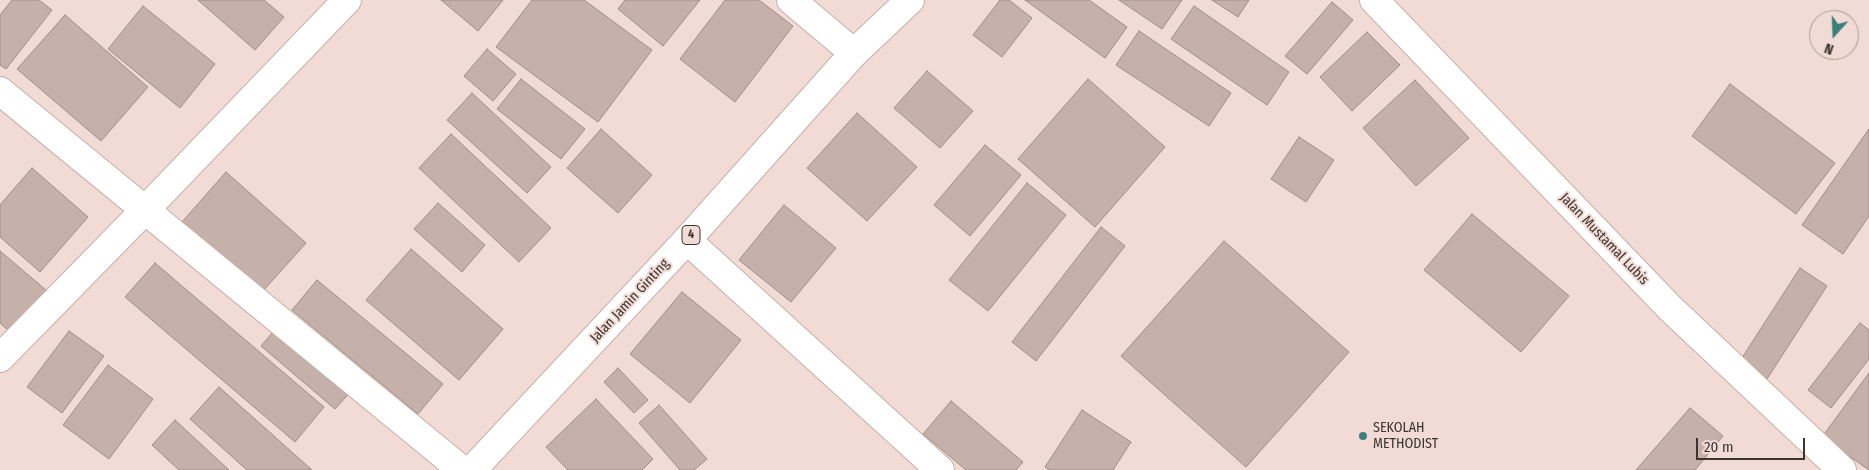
<!DOCTYPE html>
<html>
<head>
<meta charset="utf-8">
<style>
  body { margin:0 }
  #map { position:relative; width:1869px; height:470px; overflow:hidden; background:#f1dbd4; font-family:"Fira Sans Condensed",sans-serif }
  canvas { display:block }
  .north { position:absolute; left:1809px; top:10px; width:50px; height:50px; box-sizing:border-box; background:#f1dbd4; border:1px solid #a99893; border-radius:50%; rotate:200deg; font-size:14px; font-weight:700; line-height:20px; text-align:center; color:#3c3431 }
  .north::after { content:''; display:block; margin:auto; width:18px; height:22px; background:#39807b; clip-path:polygon(50% 0,100% 100%,50% 72%,0 100%) }
  .scale { position:absolute; left:1696px; top:438px; width:109px; height:22px; box-sizing:border-box; border:2px solid #3c3431; border-top:0; padding-left:6px; font-size:15px; line-height:18px; white-space:nowrap; color:#3c3431; -webkit-text-stroke:4px #f1dbd4; paint-order:stroke }
</style>
</head>
<body>
<div id="map">
<canvas width="1869" height="470"></canvas>
<div class="north">N</div>
<div class="scale">20 m</div>
</div>
<script>
const g = document.querySelector('canvas').getContext('2d');
g.lineJoin = 'round';
function fill(path, color) { g.fillStyle = color; g.fill(path, 'evenodd'); }
const toPath = rows => new Path2D(rows.map(r => 'M' + r).join(''));
function stroke(path, color, width, dash) { g.strokeStyle = color; g.lineWidth = width; g.lineCap = dash ? 'butt' : 'round'; g.setLineDash(dash || []); g.stroke(path); }
function label(font, color, halo, rows, align = 'center') {
  g.font = font + ' "Fira Sans Condensed",sans-serif'; g.lineWidth = 4; g.setLineDash([]); g.textBaseline = 'middle'; g.strokeStyle = halo; g.fillStyle = color; for (const [text, x, y, turn = 0] of rows) {
    g.save(); g.translate(x, y); g.rotate((+turn || 0) * Math.PI / 180); g.textAlign = isNaN(turn) ? turn : align; if (halo) g.strokeText(text, 0, 0); g.fillText(text, 0, 0); g.restore();
  }
}
const building = toPath([
  [12,0,39,0,52,10,6,69,0,65,0,15,12,0],
  [198,0,264,0,284,17,255,50,198,0],
  [441,0,503,0,478,31,441,0],
  [532,0,584,0,652,50,598,122,496,47,532,0],
  [625,0,700,0,663,46,618,9,625,0],
  [725,0,759,0,793,26,735,102,680,59,725,0],
  [1000,0,1009,0,1032,18,1002,57,973,35,1000,0],
  [1025,0,1089,0,1127,27,1105,58,1025,0],
  [1119,0,1182,0,1162,29,1119,0],
  [1212,0,1249,0,1238,17,1212,0],
  [1332,2,1353,20,1307,74,1285,56,1332,2],
  [143,6,215,64,180,108,108,49,143,6],
  [1194,6,1289,72,1267,105,1171,39,1194,6],
  [65,15,148,87,101,141,17,69,65,15],
  [1139,31,1231,93,1209,126,1116,65,1139,31],
  [1367,32,1400,65,1352,111,1320,77,1367,32],
  [487,49,516,74,493,101,464,76,487,49],
  [927,71,973,111,940,148,894,108,927,71],
  [521,79,585,129,561,159,497,109,521,79],
  [1088,79,1165,147,1095,227,1018,159,1088,79],
  [1415,80,1469,138,1416,186,1363,128,1415,80],
  [1730,84,1835,163,1796,214,1692,136,1730,84],
  [472,93,551,167,527,193,447,120,472,93],
  [857,113,917,167,867,221,807,168,857,113],
  [601,129,652,175,618,213,567,168,601,129],
  [1869,129,1869,216,1843,254,1802,225,1869,129],
  [451,134,551,228,519,262,419,168,451,134],
  [1299,137,1334,160,1306,202,1271,179,1299,137],
  [985,145,1021,175,970,236,934,205,985,145],
  [32,168,88,217,40,272,0,237,0,205,32,168],
  [226,172,306,243,262,292,182,222,226,172],
  [1027,183,1066,215,988,311,949,280,1027,183],
  [438,203,485,245,462,272,414,229,438,203],
  [784,205,836,248,791,302,739,260,784,205],
  [1472,214,1569,296,1521,352,1424,270,1472,214],
  [1101,227,1125,246,1036,361,1012,342,1101,227],
  [1224,241,1349,352,1246,467,1121,356,1224,241],
  [411,249,503,329,459,380,366,300,411,249],
  [0,251,46,290,9,331,0,323,0,251],
  [155,263,324,407,295,442,125,297,155,263],
  [1800,268,1827,286,1765,382,1738,364,1800,268],
  [317,280,443,384,418,414,292,310,317,280],
  [682,292,741,340,690,403,630,354,682,292],
  [1860,323,1869,330,1869,359,1831,408,1808,390,1860,323],
  [280,324,354,388,335,409,261,346,280,324],
  [69,331,104,356,62,413,27,387,69,331],
  [108,365,153,399,109,459,63,425,108,365],
  [618,368,648,400,634,413,604,382,618,368],
  [1869,373,1869,470,1822,437,1869,373],
  [219,387,312,470,247,470,190,419,219,387],
  [596,399,653,459,642,470,568,470,546,447,596,399],
  [951,401,1023,462,1016,470,966,470,923,434,951,401],
  [659,405,707,459,694,470,680,470,639,423,659,405],
  [1690,408,1723,436,1695,470,1636,470,1690,408],
  [1082,410,1131,442,1113,470,1050,470,1045,467,1082,410],
  [175,420,229,470,179,470,152,445,175,420]
]);
fill(building, '#c5b0aa');
stroke(building, '#a08c86', 1);
const minor = toPath([
  [791,0,854,53],
  [1374,0,1670,308,1842,470],
  [0,91,462,470],
  [687,240,940,470],
  [0,358,146,209,347,0]
]);
const highway = toPath([
  [472,470,687,240,854,53,910,0]
]);
stroke(minor, '#c5b1aa', 30);
stroke(highway, '#c5b1aa', 30);
stroke(minor, '#fff', 28);
stroke(highway, '#fff', 28);
for (const [x, y, r, color] of [
  [1363,436,5,"#39807b"]
]) { const dot = new Path2D(); dot.arc(x, y, r, 0, 2 * Math.PI); g.fillStyle = color; g.fill(dot); stroke(dot, '#f1dbd4', 2); }
for (const [x, y, w] of [
  [691,235,18]
]) { const box = new Path2D(); box.roundRect(x - w / 2, y - 9.5, w, 19, 4); g.fillStyle = '#f1dbd4'; g.fill(box); stroke(box, '#3c3431', 1); }
label('bold 12px', '#3c3431', null, [
  ["4",691,235]
]);
label('14px', '#3c3431', '#f1dbd4', [
  ["Jalan Mustamal Lubis",1604,239,46],
  ["Jalan Jamin Ginting",630,301,-47]
]);
label('14px', '#3c3431', '#f1dbd4', [
  ["SEKOLAH",1373,428],
  ["METHODIST",1373,444]
], 'left');
</script>
</body>
</html>
